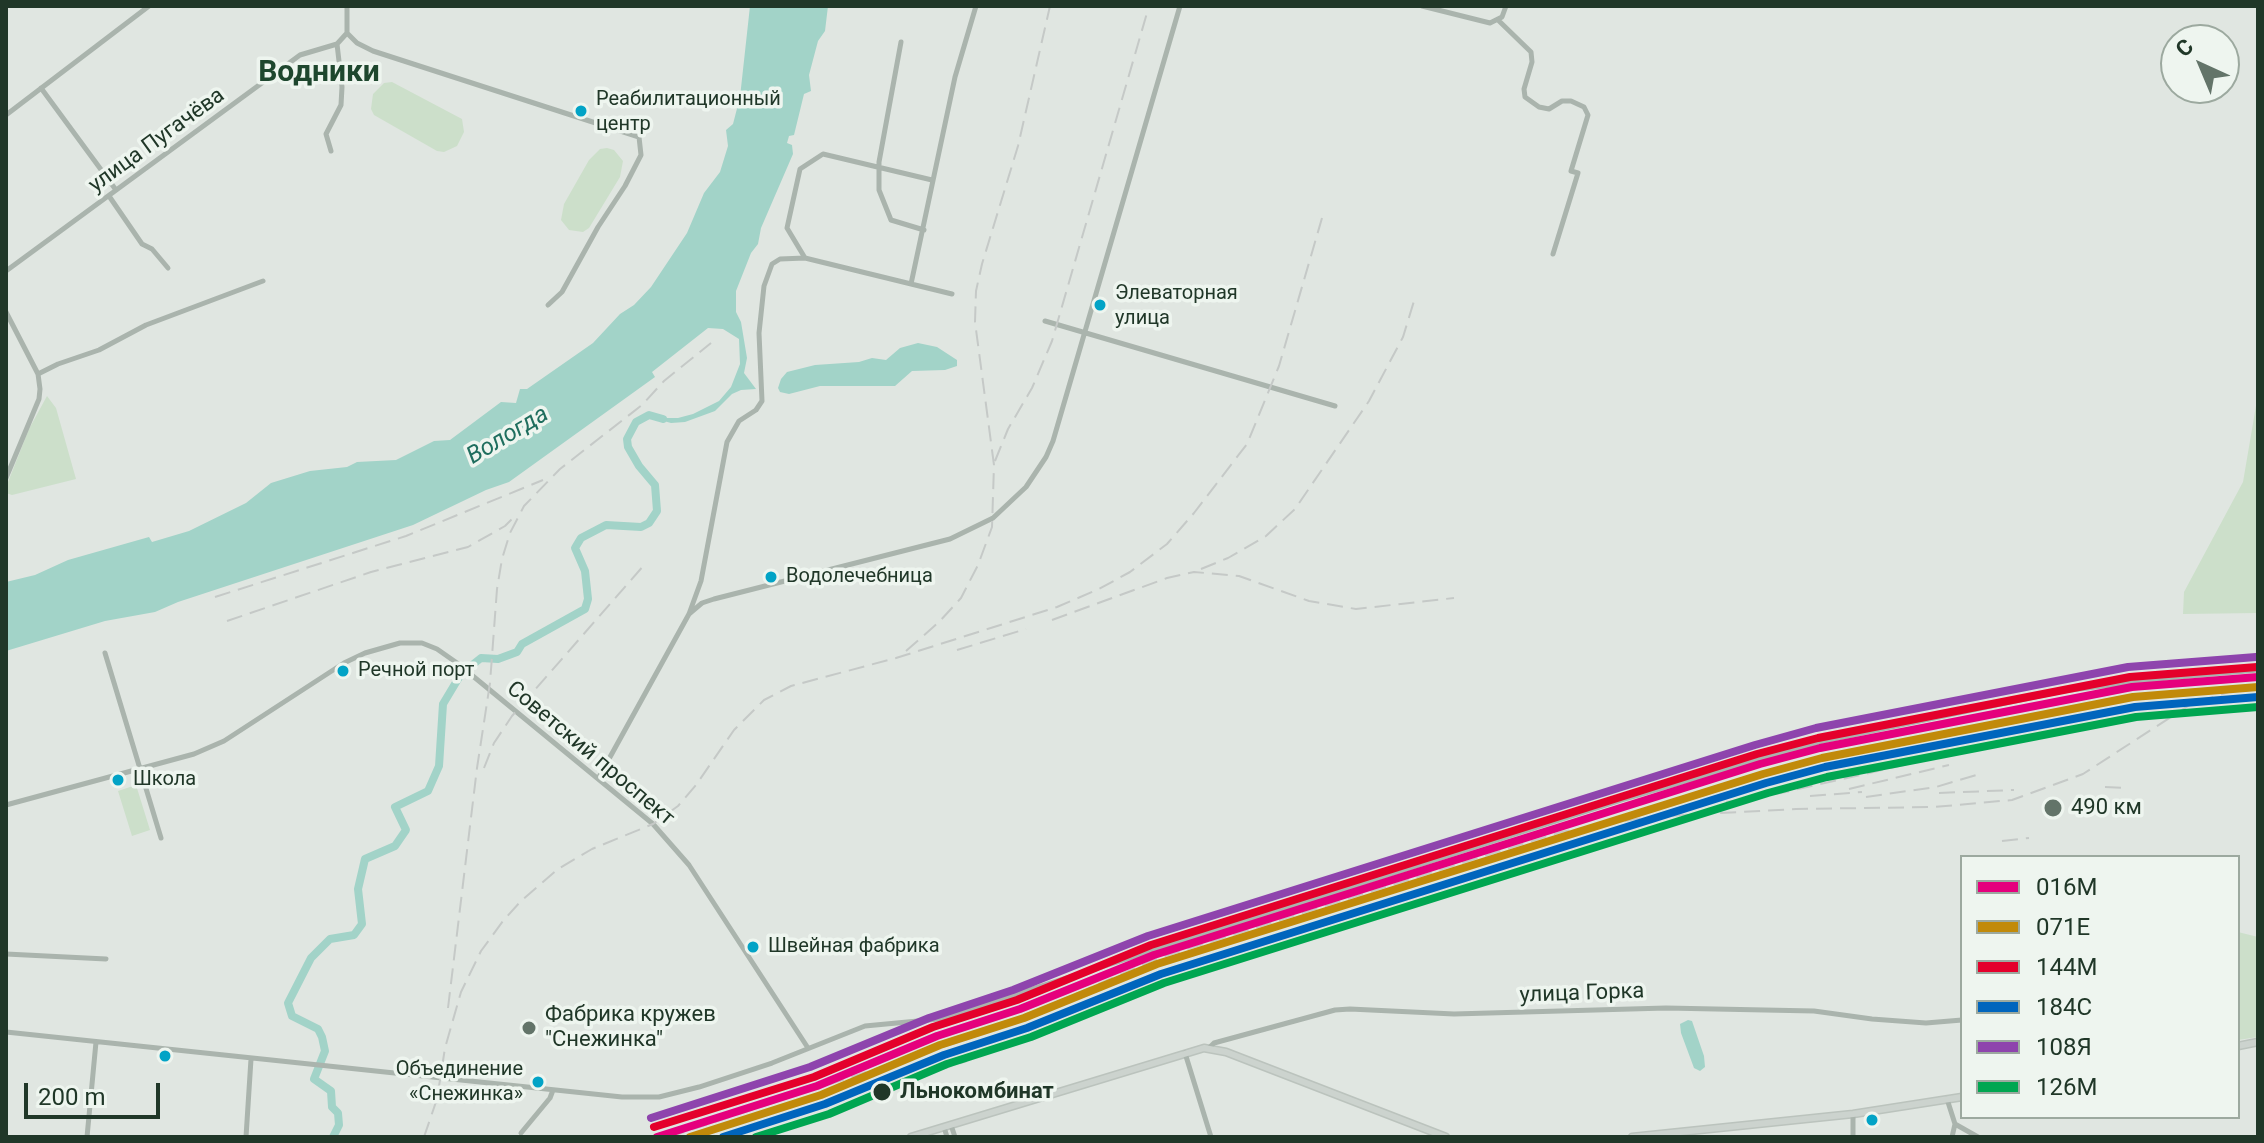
<!DOCTYPE html>
<html>
<head>
<meta charset="utf-8">
<style>
  body { margin:0 }
  #map { position:relative; width:2264px; height:1143px; overflow:hidden; background:#e0e6e1; font-family:Roboto,sans-serif }
  canvas { display:block }
  .frame { position:absolute; inset:0; border:8px solid #203728; pointer-events:none }
  .legend { position:absolute; left:1960px; top:855px; width:280px; height:264px; box-sizing:border-box; background:#eef5ef; border:2px solid #9ca99f; margin:0; padding:10px 14px; list-style:none; font-size:24px; color:#203728 }
  .legend li { display:flex; align-items:center; gap:16px; height:40px }
  .legend b { width:40px; border:2px solid #9ca99f }
  .north { position:absolute; left:2160px; top:24px; width:80px; height:80px; box-sizing:border-box; background:#eef5ef; border:2px solid #9ca99f; border-radius:50%; rotate:316deg; font-size:22px; font-weight:700; line-height:32px; text-align:center; color:#203728 }
  .north::after { content:''; display:block; margin:auto; width:28px; height:36px; background:#637469; clip-path:polygon(50% 0,100% 100%,50% 72%,0 100%) }
  .scale { position:absolute; left:24px; top:1083px; width:136px; height:36px; box-sizing:border-box; border:4px solid #203728; border-top:0; padding-left:10px; font-size:24px; line-height:28px; white-space:nowrap; color:#203728; -webkit-text-stroke:6px #eef5ef; paint-order:stroke }
</style>
</head>
<body>
<div id="map">
<canvas width="2264" height="1143"></canvas>
<div class="frame"></div>
<ul class="legend">
<li><b style="height:10px;background:#e5007d"></b>016М</li>
<li><b style="height:10px;background:#c18a0a"></b>071Е</li>
<li><b style="height:10px;background:#e4002b"></b>144М</li>
<li><b style="height:10px;background:#0065bd"></b>184С</li>
<li><b style="height:10px;background:#8e44ad"></b>108Я</li>
<li><b style="height:10px;background:#00a651"></b>126М</li>
</ul>
<div class="north">С</div>
<div class="scale">200 m</div>
</div>
<script>
const g = document.querySelector('canvas').getContext('2d');
g.lineJoin = 'round';
function fill(path, color) { g.fillStyle = color; g.fill(path, 'evenodd'); }
const toPath = rows => new Path2D(rows.map(r => 'M' + r).join(''));
function stroke(path, color, width, dash) { g.strokeStyle = color; g.lineWidth = width; g.lineCap = dash ? 'butt' : 'round'; g.setLineDash(dash || []); g.stroke(path); }
function label(font, color, halo, rows, align = 'center') {
  g.font = font + ' Roboto,sans-serif'; g.lineWidth = 7; g.setLineDash([]); g.textBaseline = 'middle'; g.strokeStyle = halo; g.fillStyle = color; for (const [text, x, y, turn = 0] of rows) {
    g.save(); g.translate(x, y); g.rotate((+turn || 0) * Math.PI / 180); g.textAlign = isNaN(turn) ? turn : align; if (halo) g.strokeText(text, 0, 0); g.fillText(text, 0, 0); g.restore();
  }
}
fill(toPath([
  [392,82,462,119,464,132,457,146,444,152,437,151,374,115,371,109,373,94,384,83],
  [607,148,614,150,623,161,620,177,589,228,583,232,569,230,561,220,564,204,589,160,600,149],
  [2258,394,2258,613,2183,614,2184,592,2243,482],
  [47,396,56,408,76,479,12,495,6,493,6,487,29,429],
  [136,785,150,830,132,836,118,791],
  [2238,932,2258,937,2258,1037,2238,1040]
]), '#ccdfca');
fill(toPath([
  [750,6,828,6,825,31,818,41,809,75,811,91,804,94,794,135,789,136,787,143,792,145,793,154,761,228,758,244,751,253,736,291,736,312,741,322,747,358,744,373,756,389,741,390,732,394,715,411,685,422,671,423,653,418,678,418,693,414,719,401,731,387,740,364,739,339,723,329,708,328,652,372,655,377,509,482,486,490,413,525,178,602,155,612,105,621,6,651,6,582,35,575,68,560,149,537,152,542,189,531,246,503,271,483,310,471,347,467,357,462,396,460,434,441,450,440,501,402,516,403,520,389,527,389,593,343,620,314,634,305,651,287,687,233,704,193,720,172,728,146,726,130,733,124,740,97],
  [918,343,937,347,957,360,957,366,945,370,912,371,895,386,820,386,789,394,780,392,778,388,781,379,787,372,815,365,859,362,872,358,886,360,900,348],
  [1688,1020,1692,1021,1704,1056,1705,1067,1700,1071,1694,1068,1681,1033,1680,1024]
]), '#a2d3c8');
stroke(toPath([
  [333,1137,339,1125,338,1113,332,1107,331,1091,314,1079,325,1051,322,1037,318,1029,292,1016,288,1003,311,958,330,939,354,935,362,924,358,889,365,859,395,846,406,830,395,807,428,791,439,766,443,704,461,674,481,658,498,659,517,652,522,644,585,609,588,599,585,571,575,548,581,538,606,525,641,527,649,523,657,511,655,485,639,466,628,447,627,439,636,422,649,415,663,419]
]), '#a2d3c8', 8);
const major = toPath([
  [2238,1046,2258,1042],
  [911,1137,1204,1048,1226,1052,1446,1137],
  [1632,1137,1853,1114,1962,1097]
]);
stroke(major, '#bbc3bd', 9);
stroke(toPath([
  [1422,6,1490,23,1502,17,1506,6],
  [1498,20,1531,52,1532,62,1524,89,1525,97,1539,107,1549,109,1562,101,1571,101,1584,107,1588,115,1571,171,1578,173,1553,254],
  [347,33,357,43,373,51,639,137,641,155,625,186,598,227,562,292,548,305],
  [901,42,879,162,879,190,891,220,924,230],
  [41,88,116,190],
  [6,115,149,6],
  [331,151,326,134,341,105,342,87,337,44],
  [109,196,142,244,152,249,168,268],
  [805,258,787,228,800,169,823,154,932,180],
  [6,271,300,55,337,44,347,33,347,6],
  [911,284,955,77,976,6],
  [6,312,38,374,40,389,39,399,6,478],
  [1045,321,1335,406],
  [38,374,58,364,99,350,146,325,263,281],
  [689,614,702,603,714,599,950,539,993,518,1026,487,1046,457,1053,441,1180,6],
  [105,653,161,838],
  [599,777,689,614,701,581,727,442,739,421,756,410,762,401,759,333,764,286,772,264,780,259,805,258,952,294],
  [6,805,194,754,224,741,344,663,365,653,400,643,422,643,437,649,457,663,653,824,689,865,808,1048],
  [6,954,106,959],
  [6,1032,622,1097,659,1097,699,1087,772,1063,865,1026,939,1019,1621,800,1819,742,2063,691,2167,678,2258,670],
  [1209,1048,1214,1043,1335,1010,1350,1009,1454,1014,1666,1008,1814,1011,1872,1019,1926,1023,1962,1020],
  [1185,1053,1211,1137],
  [1947,1099,1955,1124,1978,1137],
  [1853,1114,1853,1137],
  [951,1125,955,1137],
  [944,1127,947,1137],
  [521,1133,550,1098,553,1090],
  [87,1137,96,1042],
  [246,1137,251,1059],
  [1952,1137,1955,1124]
]), '#aab4ad', 5);
stroke(major, '#ccd3ce', 6);
stroke(toPath([
  [995,461,1008,429,1032,388,1052,341,1149,6],
  [1201,569,1228,558,1266,536,1295,509,1369,401,1403,337,1414,301],
  [215,597,406,536,543,480],
  [1052,620,1167,578,1194,572,1239,576,1309,601,1356,609,1454,598],
  [227,621,371,572,468,547,505,526,516,515],
  [957,650,1026,629],
  [906,651,939,622,961,598,978,565,992,527,994,465,975,322,976,291,982,264,1018,146,1050,6],
  [484,768,494,743,512,716,645,564],
  [2105,787,2128,788],
  [1849,789,1949,765],
  [1939,793,2014,790],
  [1810,796,1862,792],
  [1866,797,1936,787,1983,773],
  [1726,802,1781,793,1913,763],
  [2002,841,2029,838],
  [448,1008,477,768,490,683,497,589,502,559,510,533,524,506,560,469,642,405,664,381,711,343],
  [914,1078,967,1061],
  [424,1137,437,1099,445,1048,461,992,481,951,503,921,521,901,558,869,592,849,653,824,678,806,696,785,734,730,764,700,791,686,896,658,1057,607,1099,589,1130,572,1167,544,1194,513,1247,444,1279,366,1322,218],
  [669,1137,988,1032,1156,959,1561,832,1648,817,1796,809,1934,807,2012,800,2083,774,2191,704,2235,690,2258,686]
]), '#c5c9c7', 2, [16, 8]);
stroke(toPath([
  [657,1137,817,1086,937,1036,1020,1009,1154,955,1760,764,1820,748,2132,687,2258,677]
]), '#e5007d', 8);
stroke(toPath([
  [690,1137,821,1095,940,1045,1024,1018,1157,964,1763,774,1822,758,2133,697,2258,687]
]), '#c18a0a', 8);
stroke(toPath([
  [654,1127,814,1077,933,1027,1017,1000,1151,945,1757,754,1818,738,2130,677,2257,667]
]), '#e4002b', 8);
stroke(toPath([
  [723,1137,825,1104,944,1055,1027,1028,1161,974,1766,783,1825,767,2135,707,2258,697]
]), '#0065bd', 8);
stroke(toPath([
  [651,1118,810,1067,929,1018,1013,990,1148,936,1755,745,1816,728,2128,667,2256,657]
]), '#8e44ad', 8);
stroke(toPath([
  [756,1137,829,1114,947,1064,1031,1037,1164,983,1768,793,1827,777,2136,717,2258,707]
]), '#00a651', 8);
for (const [x, y, r, color] of [
  [581,111,7,"#02a3c6"],
  [1100,305,7,"#02a3c6"],
  [771,577,7,"#02a3c6"],
  [343,671,7,"#02a3c6"],
  [118,780,7,"#02a3c6"],
  [2053,808,10,"#637469"],
  [753,947,7,"#02a3c6"],
  [529,1028,8,"#637469"],
  [165,1056,7,"#02a3c6"],
  [538,1082,7,"#02a3c6"],
  [882,1092,10,"#203728"],
  [1872,1120,7,"#02a3c6"]
]) { const dot = new Path2D(); dot.arc(x, y, r, 0, 2 * Math.PI); g.fillStyle = color; g.fill(dot); stroke(dot, '#eef5ef', 3); }
label('20px', '#203728', '#eef5ef', [
  ["Реабилитационный",596,100],
  ["центр",596,125],
  ["Элеваторная",1115,294],
  ["улица",1115,319],
  ["Водолечебница",786,577],
  ["Речной порт",358,671],
  ["Школа",133,780],
  ["Швейная фабрика",768,947],
  ["Объединение",523,1070,"right"],
  ["«Снежинка»",523,1095,"right"]
], 'left');
label('22px', '#203728', '#eef5ef', [
  ["улица Пугачёва",157,141,-36],
  ["Советский проспект",590,754,40],
  ["улица Горка",1582,994,-2]
]);
label('22px', '#203728', '#eef5ef', [
  ["490 км",2071,808],
  ["Фабрика кружев",545,1015],
  ["\"Снежинка\"",545,1040]
], 'left');
label('bold 22px', '#203728', '#eef5ef', [
  ["Льнокомбинат",900,1092]
], 'left');
label('italic 24px', '#1f6e5e', '#eef5ef', [
  ["Вологда",508,436,-31]
]);
label('bold 30px', '#1e472e', '#eef5ef', [
  ["Водники",319,73]
]);
</script>
</body>
</html>
